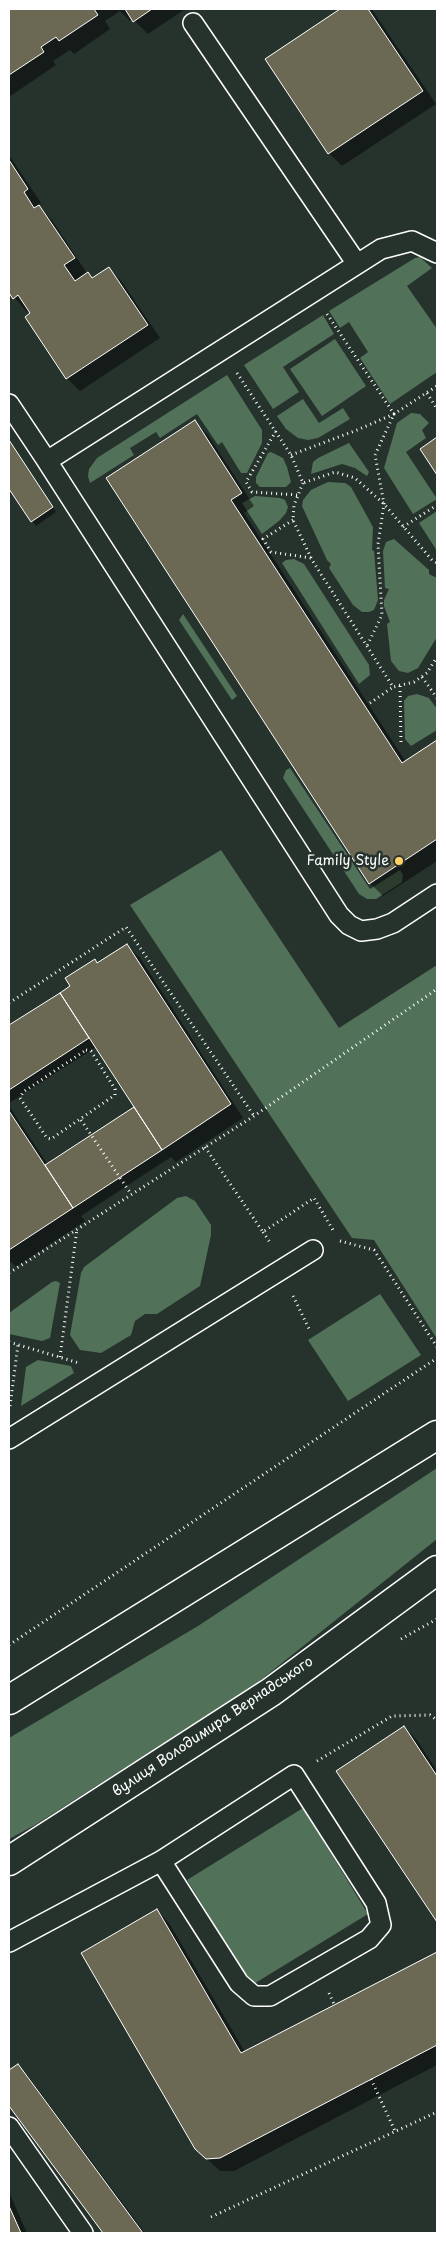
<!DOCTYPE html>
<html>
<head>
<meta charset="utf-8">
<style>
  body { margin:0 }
  #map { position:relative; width:446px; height:2242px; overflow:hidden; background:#26332d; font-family:"Playpen Sans",sans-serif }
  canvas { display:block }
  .frame { position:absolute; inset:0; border:10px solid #fff; pointer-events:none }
</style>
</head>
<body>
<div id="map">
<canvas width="446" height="2242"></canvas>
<div class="frame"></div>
</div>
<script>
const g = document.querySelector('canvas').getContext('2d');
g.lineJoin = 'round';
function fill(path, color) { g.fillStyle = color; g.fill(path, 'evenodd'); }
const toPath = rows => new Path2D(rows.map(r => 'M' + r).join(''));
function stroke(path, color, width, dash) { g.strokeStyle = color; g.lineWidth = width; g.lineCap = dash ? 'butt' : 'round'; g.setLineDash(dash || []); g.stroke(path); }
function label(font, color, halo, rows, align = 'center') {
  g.font = font + ' "Playpen Sans",sans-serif'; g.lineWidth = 5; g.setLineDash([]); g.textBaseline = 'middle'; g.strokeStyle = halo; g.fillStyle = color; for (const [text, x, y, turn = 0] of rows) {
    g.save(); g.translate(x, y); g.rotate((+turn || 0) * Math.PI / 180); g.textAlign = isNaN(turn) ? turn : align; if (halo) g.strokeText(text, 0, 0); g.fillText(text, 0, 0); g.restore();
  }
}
fill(toPath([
  [420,257,432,268,407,286,437,329,437,372,390,404,360,358,368,352,349,322,340,328,329,311,415,258],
  [323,315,334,334,283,367,299,392,273,409,244,365],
  [335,339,366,386,322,416,290,369],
  [227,375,262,430,262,443,247,473,241,473,222,442,218,445,197,414,160,438,156,432,130,448,134,455,90,483,88,476,89,469,97,458],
  [303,399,319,423,343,408,350,419,318,438,308,440,298,438,286,429,277,416],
  [411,413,420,414,429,423,422,430,426,438,406,452,437,499,413,514,384,468,397,423],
  [349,443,369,472,367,476,355,468,342,464,311,474,313,462,318,458],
  [271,452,283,458,287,467,291,482,286,487,260,487,256,483,256,477,268,453],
  [328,482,345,483,351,487,373,527,372,550,374,551,378,600,374,610,369,612,362,612,353,605,329,568,331,564,327,560,302,506,303,500,311,490],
  [255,496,280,498,285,500,288,507,286,513,279,521,262,534,242,503],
  [437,511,437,551,419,523],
  [394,539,429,570,429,574,437,578,437,637,418,668,408,673,399,671,391,661,387,624,390,622,384,606,384,600,389,589,385,588,383,551,386,542],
  [294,559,304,564,369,665,370,675,359,684,282,563,286,560],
  [183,614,237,696,232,700,179,620],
  [417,694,429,698,437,709,437,730,411,746,405,739,404,701,408,696],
  [290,768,370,889,400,870,403,875,402,882,376,899,367,899,359,894,283,778,286,770],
  [221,850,339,1028,437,965,437,1339,374,1240,352,1238,130,905],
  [186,1196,195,1201,211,1225,211,1235,200,1286,157,1314,145,1314,135,1321,131,1335,101,1353,80,1350,70,1335,81,1273,84,1267,177,1198],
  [56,1281,60,1283,50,1338,42,1341,9,1334,9,1313,52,1282],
  [380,1294,421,1355,348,1401,308,1340],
  [38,1360,71,1366,74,1373,21,1406,26,1367],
  [437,1468,437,1539,252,1687,35,1825,9,1839,9,1738,198,1626],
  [303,1808,368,1914,252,1985,187,1880]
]), '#527159');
fill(toPath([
  [9,9,185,9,148,34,133,19,130,21,120,11,105,21,110,29,74,54,70,50,53,61,56,65,9,97],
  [342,9,371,9,373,11,436,104,342,166,329,153,267,60],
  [9,155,41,203,37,205,52,220,86,272,93,279,109,268,122,282,160,338,80,391,67,378,30,310,27,312,9,291],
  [195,422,208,435,254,506,244,513,406,762,437,742,437,861,383,896,370,883],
  [9,440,56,512,36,526,9,487],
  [127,945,140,958,243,1118,176,1162,171,1157,81,1216,85,1221,16,1267,11,1262,9,1263,9,1106,48,1165,133,1108,138,1112,96,1047,9,1103,9,1027,61,994,98,964],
  [404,1727,417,1740,437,1771,437,1919,338,1771],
  [157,1910,169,1923,245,2052,437,1954,437,2065,234,2171,220,2171,196,2149],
  [17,2065,28,2076,145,2233,105,2233,9,2104,9,2072],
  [9,2192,27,2233,9,2233]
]), '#0007');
const building = toPath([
  [9,9,94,9,98,15,59,41,56,37,41,47,44,52,9,75,9,9],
  [125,9,152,9,133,22,125,9],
  [340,9,368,9,423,91,328,154,265,59,340,9],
  [9,160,28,189,24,192,34,208,39,205,75,258,64,265,75,281,88,272,92,278,109,267,148,325,66,379,25,317,30,313,18,295,13,299,9,293,9,160],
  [195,420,242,493,231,500,402,763,437,740,437,839,369,884,106,478,195,420],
  [437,437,437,475,420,449,437,437],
  [9,440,53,507,31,522,9,489,9,440],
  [127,944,231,1104,162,1150,60,993,70,986,65,978,95,959,97,963,127,944],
  [60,993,89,1038,9,1090,9,1025,60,993],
  [134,1107,162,1150,73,1208,45,1165,134,1107],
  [9,1111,73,1208,9,1250,9,1111],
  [404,1726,437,1776,437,1922,336,1771,404,1726],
  [157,1909,241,2053,437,1952,437,2045,220,2158,206,2159,195,2149,81,1953,157,1909],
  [18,2064,143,2233,103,2233,9,2106,9,2070,18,2064],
  [9,2206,21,2233,9,2233,9,2206]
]);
fill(building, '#6b6854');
stroke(building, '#fff', 1);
const service = toPath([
  [193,23,357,264],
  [437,253,412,241,381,249,47,461,339,915,349,925,361,931,377,929,393,923,437,894],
  [9,404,47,461],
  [9,1439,313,1250],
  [9,1942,161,1861,294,1775,376,1903,381,1925,369,1939,270,1996,254,1996,239,1983,161,1861],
  [9,2127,83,2233]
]);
const minor = toPath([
  [9,1700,437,1435],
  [9,1861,271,1692,437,1570]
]);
stroke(service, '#fff', 22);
stroke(minor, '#fff', 31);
stroke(toPath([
  [327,314,394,414,437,386],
  [237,373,291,455,303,483,335,472,355,478,384,504,432,560,437,563],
  [427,393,437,409],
  [276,431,246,482,252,492,298,495],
  [291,455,357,430,394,414,375,455,384,504,378,544,382,615,367,646],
  [303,483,294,505,293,520,312,560,393,687,414,682,427,673,437,657],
  [293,520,263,539,271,552,311,558],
  [403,527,437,505],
  [422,677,437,698],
  [400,686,401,743],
  [370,703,393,687],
  [9,1003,126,927,254,1116],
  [86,1050,91,1051,115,1089,115,1095,51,1139,47,1138,20,1098,23,1092,86,1050],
  [81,1120,131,1194],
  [205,1147,263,1232,314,1198,333,1230],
  [263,1232,271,1244],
  [340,1241,374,1250,437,1347],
  [9,1273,254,1116,437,989],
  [293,1296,310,1331],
  [9,1342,79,1363],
  [60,1357,77,1229],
  [10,1406,18,1345],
  [401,1639,437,1619],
  [9,1645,437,1358],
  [317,1761,392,1716,430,1715,437,1720],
  [329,1993,334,2004],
  [371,2079,395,2131],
  [211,2217,437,2112]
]), '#fff', 3, [1, 4]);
stroke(service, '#26332d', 19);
stroke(minor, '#26332d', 28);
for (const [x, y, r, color] of [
  [399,861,5,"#ffd166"]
]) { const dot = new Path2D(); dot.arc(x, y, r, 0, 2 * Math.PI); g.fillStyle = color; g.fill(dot); stroke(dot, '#26332d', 2); }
label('14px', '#fff', '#26332d', [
  ["Family Style",389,861]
], 'right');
label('14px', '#fff', '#26332d', [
  ["вулиця Володимира Вернадського",213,1727,-34]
]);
</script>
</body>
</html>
